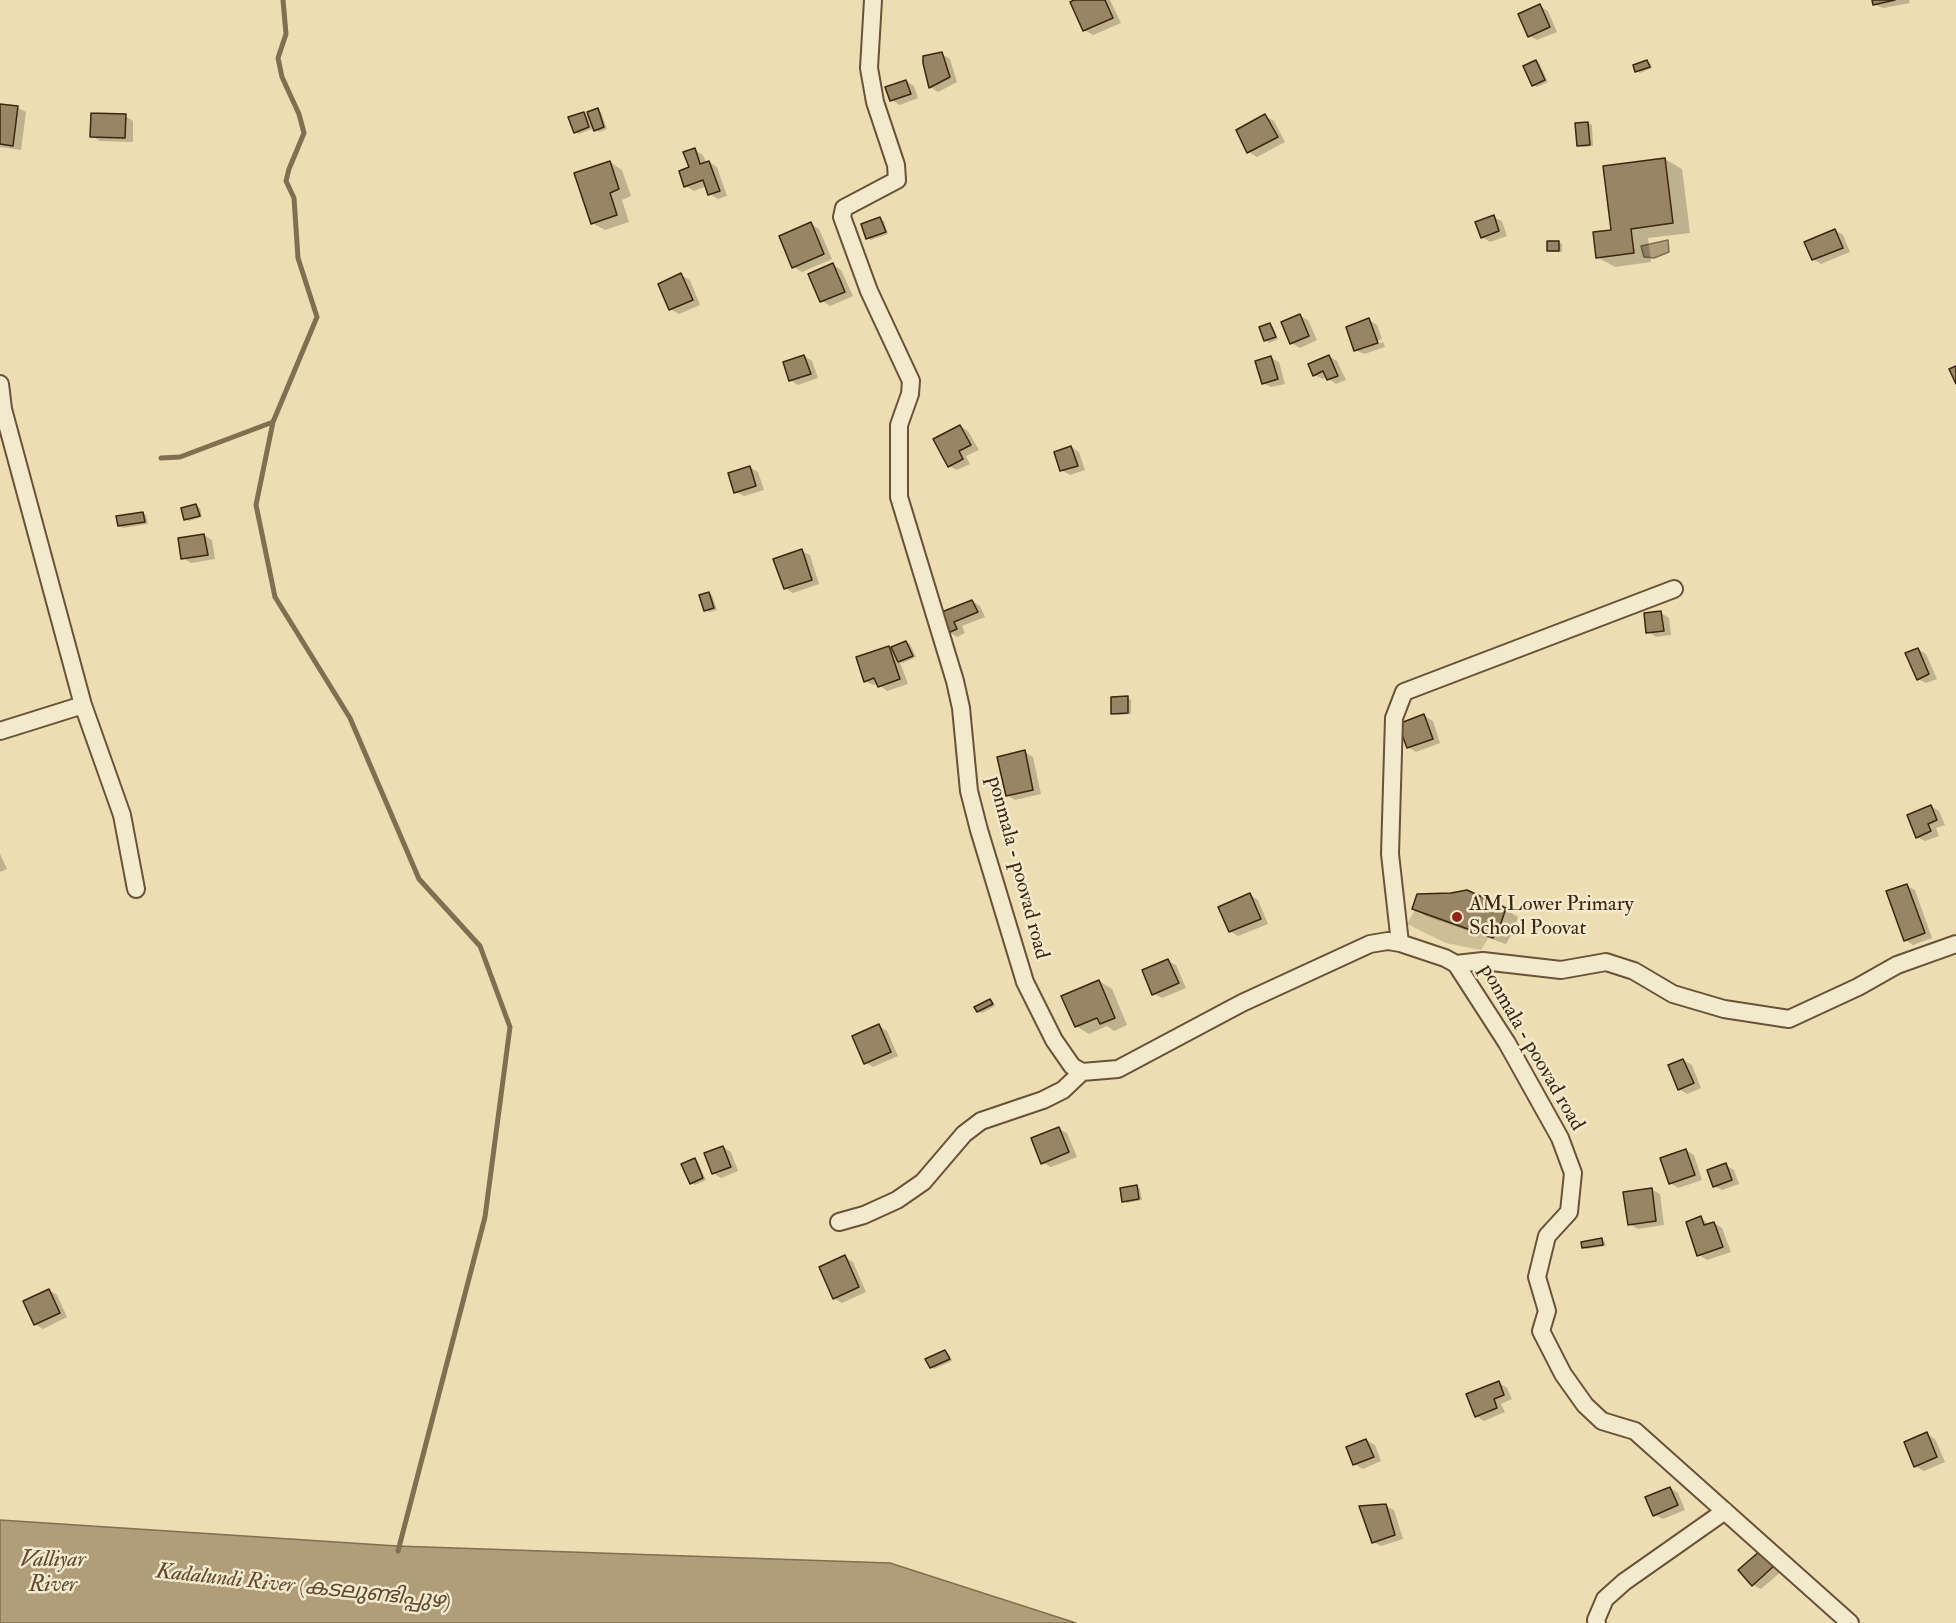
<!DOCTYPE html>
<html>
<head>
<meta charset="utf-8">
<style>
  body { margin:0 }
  canvas { display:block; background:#ecddb2 }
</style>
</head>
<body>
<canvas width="1956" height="1623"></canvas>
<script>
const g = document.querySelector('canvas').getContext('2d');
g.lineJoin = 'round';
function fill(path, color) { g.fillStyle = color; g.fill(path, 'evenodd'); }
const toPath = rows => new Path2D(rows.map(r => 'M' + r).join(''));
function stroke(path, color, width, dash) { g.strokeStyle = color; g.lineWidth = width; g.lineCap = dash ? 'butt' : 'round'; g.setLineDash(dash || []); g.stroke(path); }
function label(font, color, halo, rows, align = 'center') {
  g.font = font + ' "IM FELL Double Pica","Noto Sans Malayalam",serif'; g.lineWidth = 5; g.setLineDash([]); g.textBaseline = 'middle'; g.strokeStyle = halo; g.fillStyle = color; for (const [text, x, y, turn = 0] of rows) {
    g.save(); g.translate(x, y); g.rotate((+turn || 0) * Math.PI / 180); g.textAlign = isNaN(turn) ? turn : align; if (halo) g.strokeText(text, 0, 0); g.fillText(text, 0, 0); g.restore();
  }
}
fill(toPath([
  [1415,910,1489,937,1481,950,1446,943,1407,924]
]), '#cebe96');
const water = toPath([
  [1668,240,1669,252,1654,258,1644,257,1641,246,1668,240],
  [0,1520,397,1546,890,1563,1076,1623,0,1623,0,1520]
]);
fill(water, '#b09e7b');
stroke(water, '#826e50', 1.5);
fill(toPath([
  [1077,0,1110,0,1121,23,1093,35,1084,30],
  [1874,0,1909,0,1910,3,1883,8,1874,4],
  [1540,6,1548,11,1557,32,1537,40,1529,36],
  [942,54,950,59,957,82,938,92,930,87],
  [1536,61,1539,63,1548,82,1537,87,1533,85],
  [1647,62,1651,64,1652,68,1640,73,1636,71],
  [906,81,914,86,918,98,900,105,891,100],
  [0,105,18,108,26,112,21,150,0,147],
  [597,110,601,112,607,129,599,132,594,128,579,134,575,132,584,113,590,117],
  [125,116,133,121,133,142,100,141,92,136],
  [1265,116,1274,121,1285,142,1257,157,1249,152],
  [1588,123,1592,125,1593,146,1582,147,1578,145],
  [695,150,703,155,706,163,709,162,717,167,727,196,718,199,710,194,707,186,694,191,686,186],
  [1665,159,1682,169,1690,233,1648,238,1651,262,1615,267,1597,257,1613,232],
  [610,162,622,170,631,196,622,200,629,222,605,230,592,223],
  [1493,217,1502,221,1507,236,1490,242,1482,237],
  [880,219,884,221,888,234,871,240,867,238],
  [811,224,819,229,832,259,802,272,794,267],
  [1835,230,1843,235,1850,252,1821,264,1813,259],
  [1558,242,1562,244,1562,252,1552,252,1548,250],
  [833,265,841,270,853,296,830,306,822,301],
  [681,275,690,280,700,305,679,314,670,309],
  [1300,316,1308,320,1317,340,1300,348,1291,343],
  [1369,320,1377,325,1382,339,1359,347,1359,350,1383,342,1385,347,1364,354,1355,350],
  [1270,325,1273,327,1278,339,1269,343,1266,340],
  [804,356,812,361,818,378,798,385,790,380],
  [1329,356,1337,361,1346,380,1336,384,1327,377,1323,379,1314,375],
  [1271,358,1279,362,1285,384,1271,387,1263,383],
  [960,426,968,431,979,450,966,456,970,464,957,470,949,466],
  [1071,447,1079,452,1085,470,1070,475,1061,470],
  [750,467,758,472,764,490,744,496,736,492],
  [196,506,200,508,202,517,189,521,185,519],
  [142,513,146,515,148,524,123,528,119,526],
  [204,535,212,540,215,559,191,563,183,558],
  [801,551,810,555,819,584,793,593,785,588],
  [709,593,712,595,717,610,709,612,705,610],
  [972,601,980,606,985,617,962,626,965,633,957,637,949,632,941,614],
  [1661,613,1669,618,1671,635,1656,637,1648,632],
  [906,642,910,644,916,657,903,663,900,662,908,684,887,691,878,684,873,685,865,681,888,647,892,649],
  [1918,649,1926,654,1937,679,1926,683,1918,679],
  [1127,698,1131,700,1131,714,1116,715,1113,713],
  [1424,716,1433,721,1440,743,1416,752,1408,747],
  [1024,752,1033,757,1041,794,1015,800,1007,795],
  [1931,806,1939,811,1945,825,1936,828,1939,836,1925,841,1917,837],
  [0,854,7,869,0,872],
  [1907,886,1915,890,1932,938,1913,945,1905,940],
  [1250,895,1258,900,1268,924,1238,936,1230,931],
  [1451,895,1505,909,1518,917,1514,930,1506,944,1426,916,1414,908],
  [1168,961,1176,965,1186,988,1162,998,1153,993],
  [1099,981,1112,989,1127,1025,1114,1031,1107,1026,1089,1034,1076,1026],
  [990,1000,995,1006,982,1013,978,1011],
  [879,1026,887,1031,898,1056,873,1067,865,1062],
  [1683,1060,1692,1065,1701,1088,1687,1094,1679,1089],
  [1059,1129,1067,1133,1077,1157,1051,1167,1043,1163],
  [723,1147,731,1152,738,1171,721,1178,713,1173],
  [1686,1150,1694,1155,1702,1180,1678,1188,1670,1183],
  [695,1160,698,1162,706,1180,695,1185,691,1183],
  [1725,1165,1734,1170,1739,1184,1722,1190,1714,1186],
  [1136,1186,1140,1189,1142,1200,1127,1203,1124,1201],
  [1651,1189,1660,1194,1664,1225,1638,1229,1629,1224],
  [1701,1218,1710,1225,1714,1223,1722,1228,1731,1252,1707,1260,1699,1255],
  [1602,1239,1605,1242,1606,1246,1587,1249,1583,1247],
  [845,1257,853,1262,866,1292,842,1303,834,1298],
  [49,1290,57,1295,67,1317,43,1329,35,1324],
  [945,1352,949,1354,952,1361,934,1369,931,1367],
  [1499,1383,1507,1388,1512,1399,1501,1404,1505,1412,1484,1421,1476,1416],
  [1927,1434,1935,1439,1945,1462,1924,1471,1915,1466],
  [1366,1440,1375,1445,1381,1461,1363,1469,1354,1464],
  [1670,1488,1678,1493,1685,1510,1663,1519,1655,1515],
  [1385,1506,1394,1510,1403,1539,1381,1546,1373,1542],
  [1761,1552,1782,1571,1761,1589,1753,1585]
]), '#0003');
stroke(toPath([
  [283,0,286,34,278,58,282,77,299,114,304,133,289,169,286,181,294,198,298,258,317,317,273,422,256,505,275,597,350,718,419,879,480,946,510,1027,485,1217,398,1551],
  [161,458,180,457,273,422]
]), '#826e50', 5);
const building = toPath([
  [1074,0,1105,0,1113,18,1083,31,1070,2,1074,0],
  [1872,0,1895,0,1873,5,1872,0],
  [1540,4,1550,27,1528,37,1518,14,1540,4],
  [942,52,950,77,929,88,923,63,923,56,942,52],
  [1536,60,1545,80,1532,86,1523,66,1536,60],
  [1647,60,1650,67,1635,72,1633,65,1647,60],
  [906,80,911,94,890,101,885,87,906,80],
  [0,104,18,106,13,146,0,144,0,104],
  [598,108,604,127,594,131,587,112,598,108],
  [584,112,589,127,574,133,568,117,584,112],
  [91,113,126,114,125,138,90,137,91,113],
  [1265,114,1278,137,1247,153,1236,130,1265,114],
  [1588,122,1590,145,1577,146,1575,123,1588,122],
  [695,148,700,164,709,161,720,191,708,195,703,180,684,187,679,171,689,167,683,152,695,148],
  [1665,158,1673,223,1631,229,1634,253,1596,258,1593,232,1611,230,1603,166,1665,158],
  [610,161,619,189,610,193,617,215,591,224,574,173,610,161],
  [1494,215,1499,231,1481,238,1475,222,1494,215],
  [880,217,886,232,866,239,861,224,880,217],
  [811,222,824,254,792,268,779,236,811,222],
  [1835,229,1843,248,1812,260,1804,242,1835,229],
  [1547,241,1559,241,1559,251,1547,251,1547,241],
  [833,263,845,292,820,302,808,274,833,263],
  [681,273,693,300,669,310,658,284,681,273],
  [1300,314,1309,336,1290,344,1281,322,1300,314],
  [1369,318,1378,343,1354,351,1346,327,1369,318],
  [1270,323,1276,337,1264,341,1259,327,1270,323],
  [804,355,811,374,789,381,783,362,804,355],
  [1329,355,1338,376,1327,380,1323,371,1313,376,1308,364,1329,355],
  [1271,356,1278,379,1262,384,1255,361,1271,356],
  [1956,366,1956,384,1949,369,1956,366],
  [960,425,971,445,959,451,963,459,948,467,933,439,960,425],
  [1071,446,1078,466,1060,471,1054,452,1071,446],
  [750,466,756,486,734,493,728,473,750,466],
  [196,504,200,516,184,520,181,508,196,504],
  [143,512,145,522,118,526,116,516,143,512],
  [204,534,208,555,181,559,178,538,204,534],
  [802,549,812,580,784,589,773,559,802,549],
  [709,592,714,608,704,611,699,595,709,592],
  [972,600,978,612,954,622,957,629,948,633,939,613,972,600],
  [1661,611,1664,631,1646,633,1644,613,1661,611],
  [906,641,913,656,898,662,891,647,906,641],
  [889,646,900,679,878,687,874,678,864,682,856,657,889,646],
  [1918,648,1929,674,1917,680,1905,653,1918,648],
  [1128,696,1128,713,1111,714,1111,697,1128,696],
  [1424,714,1433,739,1407,748,1398,724,1424,714],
  [1025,750,1033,790,1006,796,997,757,1025,750],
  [1931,805,1937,820,1928,824,1931,831,1916,838,1907,815,1931,805],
  [1907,884,1925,933,1904,941,1886,891,1907,884],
  [1467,890,1506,908,1501,923,1493,938,1412,909,1417,894,1451,893,1467,890],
  [1250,893,1261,919,1229,932,1218,907,1250,893],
  [1168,959,1179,983,1152,995,1142,970,1168,959],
  [1099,980,1115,1018,1100,1024,1097,1018,1075,1027,1061,996,1099,980],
  [990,999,993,1004,977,1012,974,1007,990,999],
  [879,1024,891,1052,864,1064,852,1036,879,1024],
  [1683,1059,1694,1083,1678,1090,1668,1065,1683,1059],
  [1059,1127,1069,1152,1041,1164,1031,1138,1059,1127],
  [723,1146,731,1167,712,1174,704,1153,723,1146],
  [1686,1149,1695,1175,1669,1184,1660,1158,1686,1149],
  [695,1158,703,1178,690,1184,681,1164,695,1158],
  [1726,1163,1732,1180,1713,1187,1707,1170,1726,1163],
  [1137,1185,1139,1199,1122,1202,1120,1188,1137,1185],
  [1652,1188,1656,1221,1628,1225,1623,1192,1652,1188],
  [1701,1216,1704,1225,1714,1222,1723,1247,1697,1256,1686,1222,1701,1216],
  [1602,1238,1603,1245,1582,1248,1581,1242,1602,1238],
  [845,1255,859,1287,833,1299,819,1267,845,1255],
  [49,1289,60,1313,34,1325,23,1301,49,1289],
  [945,1350,950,1359,930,1368,925,1359,945,1350],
  [1499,1381,1504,1395,1494,1399,1497,1408,1475,1417,1466,1394,1499,1381],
  [1927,1432,1937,1457,1914,1467,1904,1442,1927,1432],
  [1366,1439,1374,1457,1353,1465,1346,1447,1366,1439],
  [1670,1487,1678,1505,1653,1516,1645,1497,1670,1487],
  [1386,1504,1395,1535,1372,1543,1359,1506,1386,1504],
  [1761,1550,1775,1565,1752,1586,1738,1570,1761,1550]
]);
fill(building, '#988564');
stroke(building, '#3d250f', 1.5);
const minor = toPath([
  [873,0,869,68,875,102,896,165,897,180,844,208,842,217,869,291,911,381,910,394,899,425,899,497,955,681,961,708,969,791,979,830,1025,982,1054,1040,1072,1066,1082,1072,1118,1069,1242,1003,1370,944,1388,941,1400,943,1445,958,1456,964,1507,1043,1560,1138,1573,1173,1569,1212,1547,1236,1537,1277,1547,1311,1541,1331,1563,1374,1585,1405,1602,1421,1635,1431,1850,1623],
  [0,384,3,409,83,705,122,815,136,889],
  [0,731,83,705],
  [1400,943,1390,854,1394,718,1404,692,1674,589],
  [1456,964,1483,961,1561,970,1606,962,1634,971,1673,994,1724,1009,1789,1019,1858,987,1897,965,1956,944],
  [839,1222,864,1215,897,1200,923,1182,964,1134,981,1121,1043,1100,1063,1090,1082,1072],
  [1597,1623,1596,1620,1605,1599,1624,1582,1725,1511]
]);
stroke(minor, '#695338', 20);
stroke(minor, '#f3e9cd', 16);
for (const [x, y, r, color] of [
  [1457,917,6,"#8f2418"]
]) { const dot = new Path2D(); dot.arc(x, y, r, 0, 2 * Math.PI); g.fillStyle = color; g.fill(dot); stroke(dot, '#f3e9cd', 2); }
label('21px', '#3d250f', '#f3e9cd', [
  ["ponmala - poovad road",1017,868,75],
  ["ponmala - poovad road",1531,1048,60]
]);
label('21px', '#3d250f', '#f3e9cd', [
  ["AM Lower Primary",1469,905],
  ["School Poovat",1469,929]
], 'left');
label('italic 22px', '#60492f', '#f3e9cd', [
  ["Valliyar",53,1561],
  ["River",53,1586],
  ["Kadalundi River (കടലുണ്ടിപ്പുഴ)",303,1588,6]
]);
</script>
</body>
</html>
